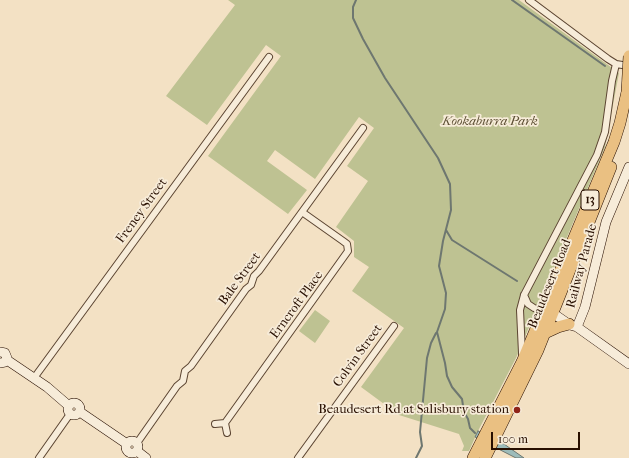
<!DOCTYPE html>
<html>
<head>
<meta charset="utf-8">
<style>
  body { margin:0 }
  #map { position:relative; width:629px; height:458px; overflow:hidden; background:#f3e1c4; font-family:"IM FELL French Canon",serif }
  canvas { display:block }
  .scale { position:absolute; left:491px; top:432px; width:89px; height:18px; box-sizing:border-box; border:2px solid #280f00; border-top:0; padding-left:5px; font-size:12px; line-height:14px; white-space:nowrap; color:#280f00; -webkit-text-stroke:3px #f7ecd9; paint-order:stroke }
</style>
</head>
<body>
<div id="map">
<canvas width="629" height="458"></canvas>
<div class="scale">100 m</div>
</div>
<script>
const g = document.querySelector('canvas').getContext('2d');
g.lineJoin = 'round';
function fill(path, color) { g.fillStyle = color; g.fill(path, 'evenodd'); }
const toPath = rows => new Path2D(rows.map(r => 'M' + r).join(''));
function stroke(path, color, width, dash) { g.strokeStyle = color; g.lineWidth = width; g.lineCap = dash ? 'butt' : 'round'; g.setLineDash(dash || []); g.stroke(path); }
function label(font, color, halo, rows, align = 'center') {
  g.font = font + ' "IM FELL French Canon",serif'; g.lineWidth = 3.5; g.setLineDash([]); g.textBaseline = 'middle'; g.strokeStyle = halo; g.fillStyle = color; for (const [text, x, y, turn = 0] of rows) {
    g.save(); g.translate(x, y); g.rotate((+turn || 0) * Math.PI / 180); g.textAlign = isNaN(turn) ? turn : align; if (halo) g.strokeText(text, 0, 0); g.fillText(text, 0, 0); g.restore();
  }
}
fill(toPath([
  [228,0,519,0,619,73,605,147,516,358,478,431,469,451,462,451,464,446,459,434,399,415,361,387,404,328,352,291,369,267,354,257,354,241,336,227,368,181,347,166,374,128,359,117,315,179,275,150,267,161,307,190,288,214,208,156,281,56,266,45,207,125,166,96,235,5],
  [315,310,330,321,315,343,299,331]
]), '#bec292');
const water = toPath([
  [478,431,504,444,524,458,516,458,475,437,478,431]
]);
fill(water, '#9dbcba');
stroke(water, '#6e7770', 1);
stroke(toPath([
  [356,0,353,7,353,18,363,39,385,78,438,158,450,184,451,210,443,241,439,266,446,293,445,309,437,332,445,363,447,376,452,387,462,399,464,412,468,419,470,428,475,433],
  [512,0,605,66],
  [446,230,452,240,517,281],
  [416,458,422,446,420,432,427,358,431,343,436,333]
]), '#6e7770', 2);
const street = toPath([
  [529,0,608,59,616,64,629,66],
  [524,295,528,304,534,308,543,311],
  [522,353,520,310,524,295,597,155,605,132,612,81,616,64],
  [34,378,269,57],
  [225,423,348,251,347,244,343,241,302,212],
  [215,424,225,423,227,433],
  [137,443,177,386,183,381,185,371,191,366,246,289,251,285,254,276,259,271,363,128],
  [39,458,70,414],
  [298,458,394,326]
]);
const secondary = toPath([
  [546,312,557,316,570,325,577,327,629,364],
  [577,327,585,307,606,222,629,167],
  [0,352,5,353,7,358,5,362,0,363],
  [7,360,47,387,69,406],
  '68 409a6 6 0 1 1 12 0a6 6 0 1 1-12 0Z',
  [80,412,127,444],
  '126 447a6 6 0 1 1 12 0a6 6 0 1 1-12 0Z',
  [137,451,146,458]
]);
const highway = toPath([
  [545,333,558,327,569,324],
  [473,458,522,362,614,142,620,123,627,92],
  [485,458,538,350,611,167]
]);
stroke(street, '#5b4431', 8);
stroke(secondary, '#280f00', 10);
stroke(highway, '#280f00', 12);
stroke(street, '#f7ecd9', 6);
stroke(secondary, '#f7ecd9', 9);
stroke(highway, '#eac082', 11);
const highwayBridge = toPath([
  [627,92,629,56]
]);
stroke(highwayBridge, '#280f00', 12, []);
stroke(highwayBridge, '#eac082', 11);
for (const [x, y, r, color] of [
  [517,410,4,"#8f2418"]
]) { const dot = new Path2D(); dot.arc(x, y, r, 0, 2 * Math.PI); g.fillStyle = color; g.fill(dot); stroke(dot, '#f7ecd9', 1.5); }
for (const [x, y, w] of [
  [590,200,18]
]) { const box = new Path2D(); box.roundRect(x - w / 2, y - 10, w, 20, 3); g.fillStyle = '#f7ecd9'; g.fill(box); stroke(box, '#280f00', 1); }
label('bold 12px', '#280f00', null, [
  ["13",590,200]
]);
label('italic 13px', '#5c4e33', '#f7ecd9', [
  ["Kookaburra Park",490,122]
]);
label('13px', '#280f00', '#f7ecd9', [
  ["Freney Street",142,211,-54],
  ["Railway Parade",582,266,-75],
  ["Bale Street",240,279,-54],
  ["Beaudesert Road",550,284,-68],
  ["Erncroft Place",297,305,-54],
  ["Colvin Street",358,356,-54]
]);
label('13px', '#280f00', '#f7ecd9', [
  ["Beaudesert Rd at Salisbury station",509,410]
], 'right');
</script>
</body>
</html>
